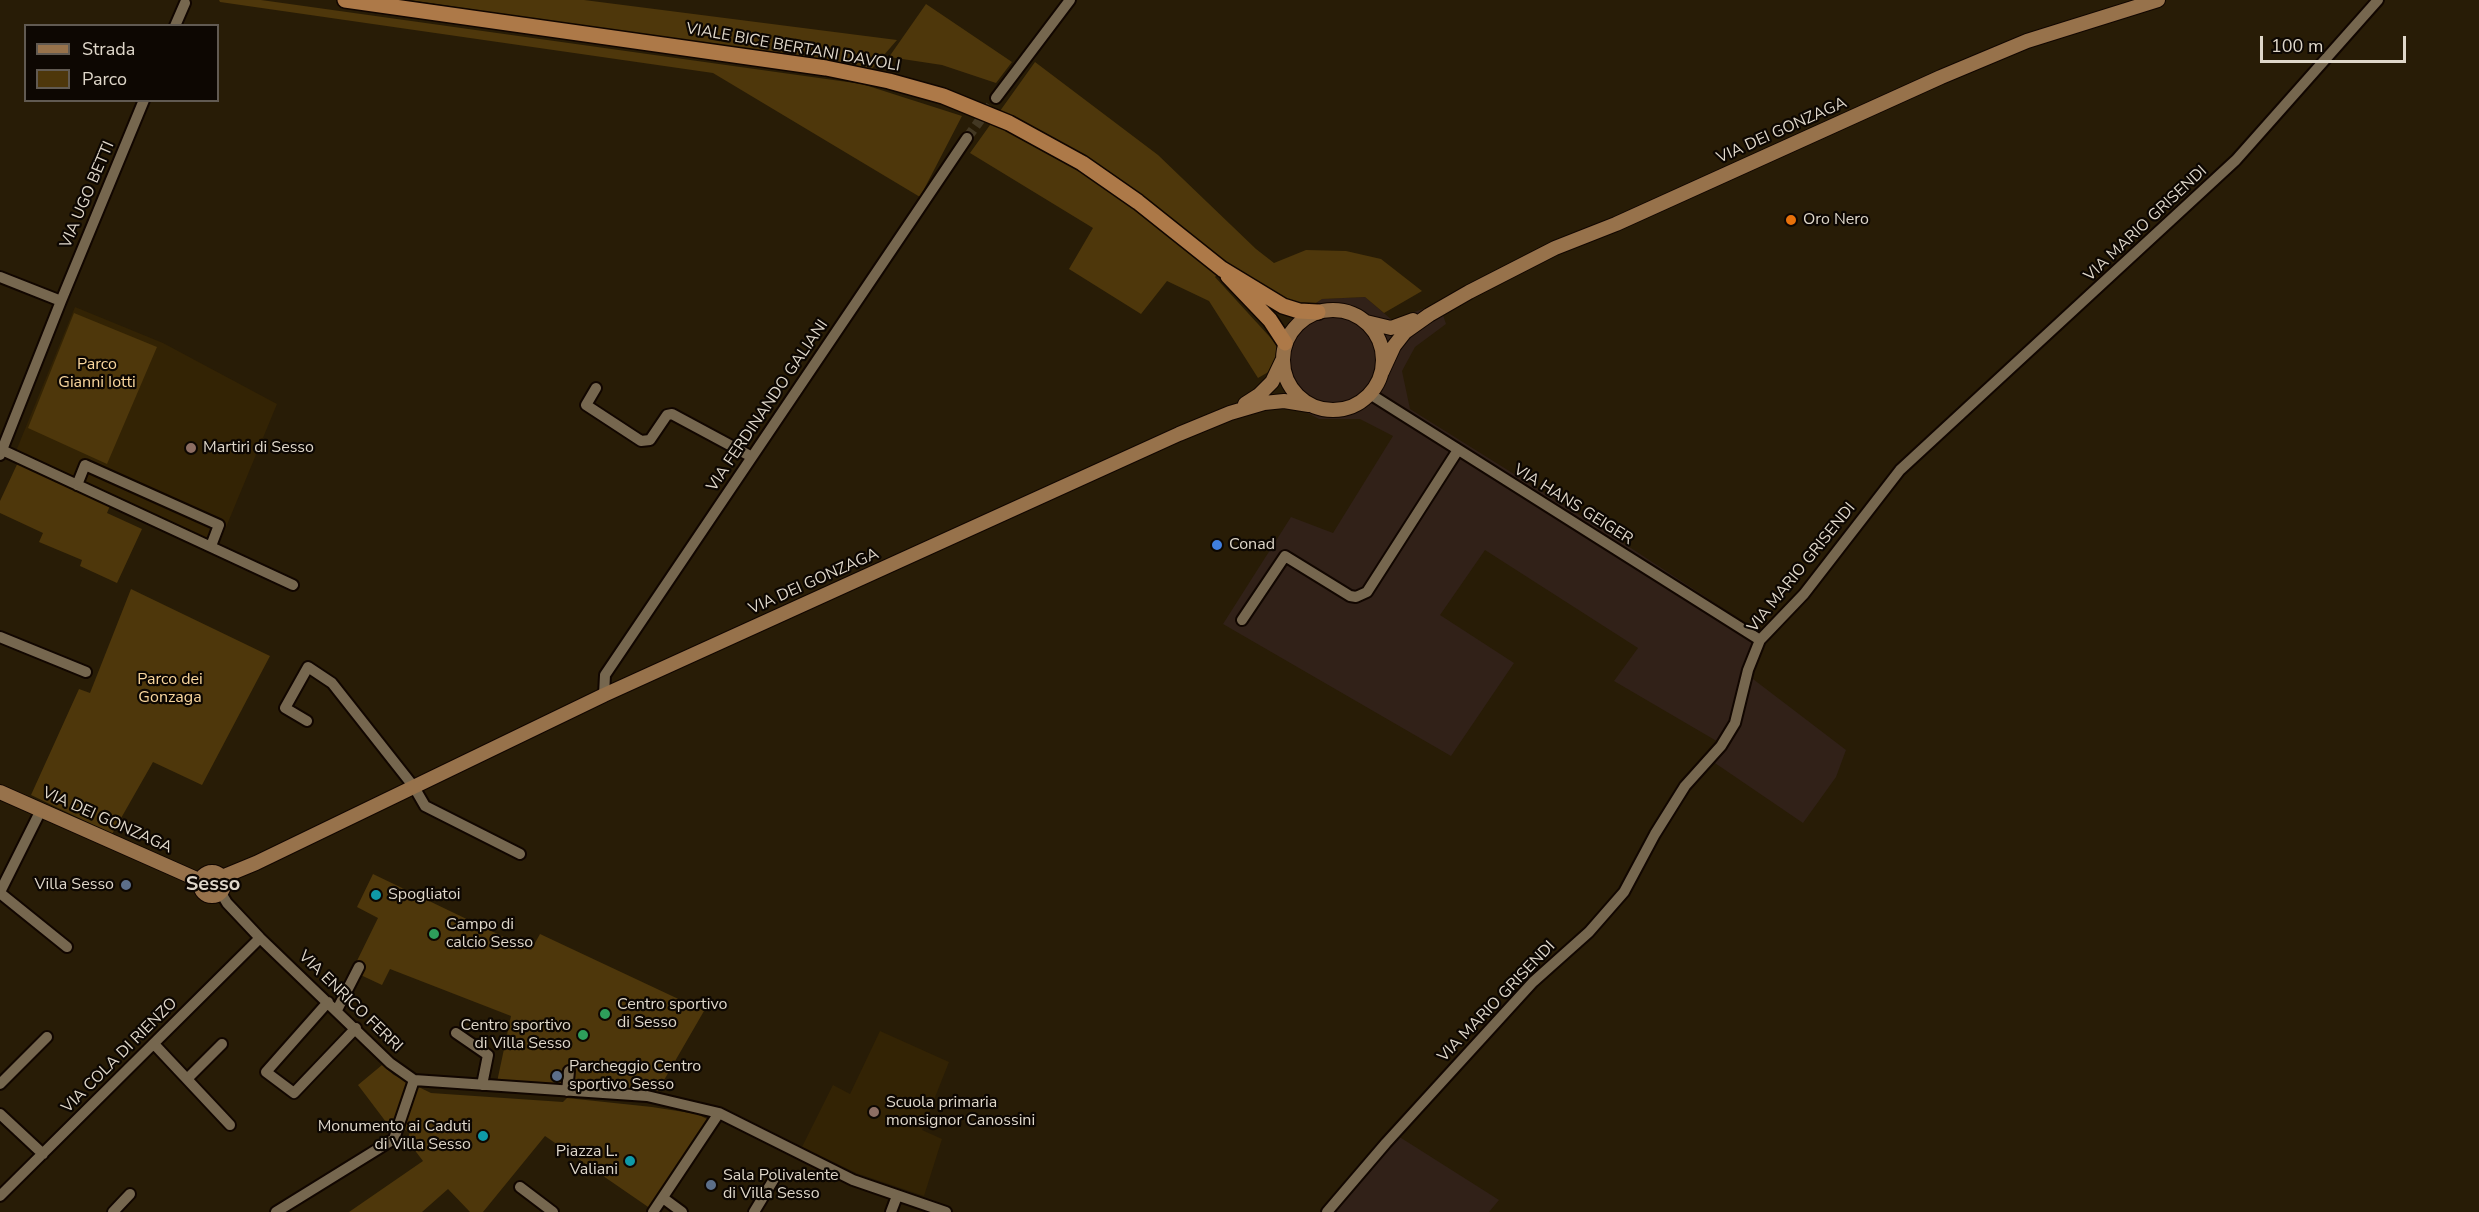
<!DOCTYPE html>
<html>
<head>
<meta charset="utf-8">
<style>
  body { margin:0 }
  #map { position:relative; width:2479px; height:1212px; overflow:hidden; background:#281c06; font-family:"Nunito Sans",sans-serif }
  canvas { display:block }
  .legend { position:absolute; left:24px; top:24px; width:195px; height:78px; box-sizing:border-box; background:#0d0702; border:2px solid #615a52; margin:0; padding:8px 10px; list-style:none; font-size:18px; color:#dfd7ca }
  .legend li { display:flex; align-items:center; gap:12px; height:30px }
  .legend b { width:30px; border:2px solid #615a52 }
  .scale { position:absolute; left:2260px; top:36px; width:146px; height:27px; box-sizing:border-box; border:3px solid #dfd7ca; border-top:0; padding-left:8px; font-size:18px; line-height:21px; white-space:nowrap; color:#dfd7ca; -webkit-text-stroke:4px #0d0702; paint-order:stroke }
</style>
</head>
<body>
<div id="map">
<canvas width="2479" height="1212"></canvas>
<ul class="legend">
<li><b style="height:8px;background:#97724b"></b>Strada</li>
<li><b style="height:16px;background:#4e370b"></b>Parco</li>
</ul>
<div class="scale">100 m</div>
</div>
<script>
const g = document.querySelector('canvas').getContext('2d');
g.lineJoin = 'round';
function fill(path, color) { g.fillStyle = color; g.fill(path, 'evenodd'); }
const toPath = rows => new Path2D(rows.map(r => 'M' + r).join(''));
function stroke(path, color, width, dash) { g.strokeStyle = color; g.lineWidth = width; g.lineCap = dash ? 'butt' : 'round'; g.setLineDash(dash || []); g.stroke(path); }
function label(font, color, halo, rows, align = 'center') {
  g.font = font + ' "Nunito Sans",sans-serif'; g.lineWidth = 4.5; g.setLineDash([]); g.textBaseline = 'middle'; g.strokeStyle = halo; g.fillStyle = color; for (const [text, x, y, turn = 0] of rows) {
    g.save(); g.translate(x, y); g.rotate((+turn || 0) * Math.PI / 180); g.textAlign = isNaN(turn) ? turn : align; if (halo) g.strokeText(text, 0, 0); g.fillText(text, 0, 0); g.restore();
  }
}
fill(toPath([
  [75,307,163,343,277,404,217,549,14,456],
  [880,1031,949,1062,922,1130,942,1139,924,1196,856,1173,802,1147,833,1085,850,1094]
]), '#332304');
fill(toPath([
  [1365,297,1392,320,1439,303,1446,324,1415,347,1402,371,1410,409,1602,529,1765,636,1755,661,1753,679,1846,750,1836,777,1803,823,1709,759,1720,743,1614,681,1638,648,1485,550,1440,615,1514,663,1451,756,1223,624,1291,517,1333,533,1393,436,1360,419,1319,419,1294,406,1272,370,1290,320,1322,299],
  [1398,1136,1499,1200,1489,1212,1331,1212]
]), '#312118');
fill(toPath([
  [219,0,261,0,862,84,962,116,920,197,713,73,220,2],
  [409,0,584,0,897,40,871,70],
  [926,4,1012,62,996,83,942,65,889,57],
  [1035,62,1158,155,1256,249,1274,263,1306,250,1346,251,1381,259,1422,291,1384,313,1365,297,1322,299,1310,307,1285,298,1228,263,1215,277,1280,348,1272,370,1258,378,1209,301,1167,281,1141,314,1069,269,1093,228,970,153],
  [74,313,157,347,107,464,28,428],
  [20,458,112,501,107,513,142,529,117,583,80,566,82,560,39,542,43,533,0,513,0,501],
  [131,589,270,656,202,785,153,762,112,834,31,795,79,689,90,693],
  [373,874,531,950,540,934,704,1011,656,1094,497,1082,511,1016,390,969,382,985,352,971,378,918,357,907],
  [382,1065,394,1075,431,1093,563,1102,567,1098,652,1107,697,1114,713,1122,654,1211,545,1136,483,1212,470,1212,448,1189,422,1212,349,1212,423,1161,407,1140,410,1132,386,1122,358,1085]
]), '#4e370b');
stroke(toPath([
  [967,138,996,98]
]), '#433823', 10, [10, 5]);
const minor = toPath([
  [175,26,185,3],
  [996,98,1070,0],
  [0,277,61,301],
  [596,388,586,405,641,441,650,440,667,415,672,414,752,457],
  [1370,394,1760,640],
  [2,450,293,585],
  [0,455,61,301,144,100],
  [77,485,85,465,219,525,211,546],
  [1242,620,1285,556,1350,596,1356,597,1367,592,1458,450],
  [0,637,86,672],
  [604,695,605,675,967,138],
  [307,721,285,708,308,667,332,683,414,787,425,806,520,854],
  [0,892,41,810],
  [0,893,67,947],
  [221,893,227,903,260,938,390,1063,414,1080,647,1096,719,1113,853,1180,946,1212],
  [328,1002,266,1072,294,1093,356,1028],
  [337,1010,359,967],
  [456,1033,488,1055,482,1085],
  [154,1044,230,1125],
  [187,1079,222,1044],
  [0,1084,47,1037],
  [567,1091,569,1071],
  [0,1114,43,1154],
  [520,1187,553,1212],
  [0,1196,260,938],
  [663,1198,682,1212],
  [113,1212,130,1194],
  [276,1212,394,1139,414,1080],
  [653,1212,719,1113],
  [754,1212,777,1174],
  [891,1212,897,1196],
  [1327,1212,1386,1143,1533,982,1589,932,1624,892,1655,834,1685,786,1721,746,1735,723,1748,670,1760,640,1804,594,1900,470,2236,160,2378,0]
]);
const major = toPath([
  '1283 360a50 50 0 1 1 100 0a50 50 0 1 1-100 0Z',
  [1366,322,1391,328,1413,320],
  [1382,372,1394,346,1405,332,1429,315,1469,292,1555,248,1616,224,1941,77,2027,41,2158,0],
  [1245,404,1259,395,1272,382,1282,361],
  [0,792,201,881],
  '200 884a12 12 0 1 1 24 0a12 12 0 1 1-24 0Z',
  [222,877,256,863,604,695,1179,434,1230,413,1264,403,1284,401,1309,405]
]);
const highway = toPath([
  [345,0,826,68,889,81,943,96,1009,123,1082,163,1138,202,1222,269,1283,306,1299,311,1318,312],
  [1228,276,1270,320,1285,343]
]);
stroke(minor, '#110600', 14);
stroke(major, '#110600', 16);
stroke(highway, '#110600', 18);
stroke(minor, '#76674f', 10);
stroke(major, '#97724b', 14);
stroke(highway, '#ad7948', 15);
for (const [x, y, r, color] of [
  [1791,220,6,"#e8710a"],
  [191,448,6,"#8d6e63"],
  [1217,545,6,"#3f7fe0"],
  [126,885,6,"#5c6f8a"],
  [376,895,6,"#0f9aa8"],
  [434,934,6,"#2e9e5b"],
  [605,1014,6,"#2e9e5b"],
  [583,1035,6,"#2e9e5b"],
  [557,1076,6,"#5c6f8a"],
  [874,1112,6,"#8d6e63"],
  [483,1136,6,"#0f9aa8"],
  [630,1161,6,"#0f9aa8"],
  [711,1185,6,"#5c6f8a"]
]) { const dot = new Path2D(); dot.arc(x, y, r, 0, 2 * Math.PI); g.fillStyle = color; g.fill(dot); stroke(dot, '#0d0702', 2); }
label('16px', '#dfd7ca', '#0d0702', [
  ["VIALE BICE BERTANI DAVOLI",793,48,10],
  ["VIA DEI GONZAGA",1782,131,-24],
  ["VIA UGO BETTI",88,195,-67],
  ["VIA MARIO GRISENDI",2146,224,-43],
  ["VIA FERDINANDO GALIANI",768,406,-56],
  ["VIA HANS GEIGER",1573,505,32],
  ["VIA MARIO GRISENDI",1802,568,-51],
  ["VIA DEI GONZAGA",814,582,-24],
  ["VIA DEI GONZAGA",107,821,24],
  ["VIA ENRICO FERRI",350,1002,44],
  ["VIA MARIO GRISENDI",1497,1002,-46],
  ["VIA COLA DI RIENZO",120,1056,-45]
]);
label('16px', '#dfd7ca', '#0d0702', [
  ["Oro Nero",1803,220],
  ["Martiri di Sesso",203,448],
  ["Conad",1229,545],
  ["Villa Sesso",114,885,"right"],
  ["Spogliatoi",388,895],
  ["Campo di",446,925],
  ["calcio Sesso",446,943],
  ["Centro sportivo",617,1005],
  ["di Sesso",617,1023],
  ["Centro sportivo",571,1026,"right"],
  ["di Villa Sesso",571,1044,"right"],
  ["Parcheggio Centro",569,1067],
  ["sportivo Sesso",569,1085],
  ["Scuola primaria",886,1103],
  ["monsignor Canossini",886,1121],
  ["Monumento ai Caduti",471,1127,"right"],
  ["di Villa Sesso",471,1145,"right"],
  ["Piazza L.",618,1152,"right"],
  ["Valiani",618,1170,"right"],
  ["Sala Polivalente",723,1176],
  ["di Villa Sesso",723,1194]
], 'left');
label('16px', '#fad79e', '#0d0702', [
  ["Parco",97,365],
  ["Gianni Iotti",97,383],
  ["Parco dei",170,680],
  ["Gonzaga",170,698]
]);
label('bold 20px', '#dfd7ca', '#0d0702', [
  ["Sesso",213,885]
]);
</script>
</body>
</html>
